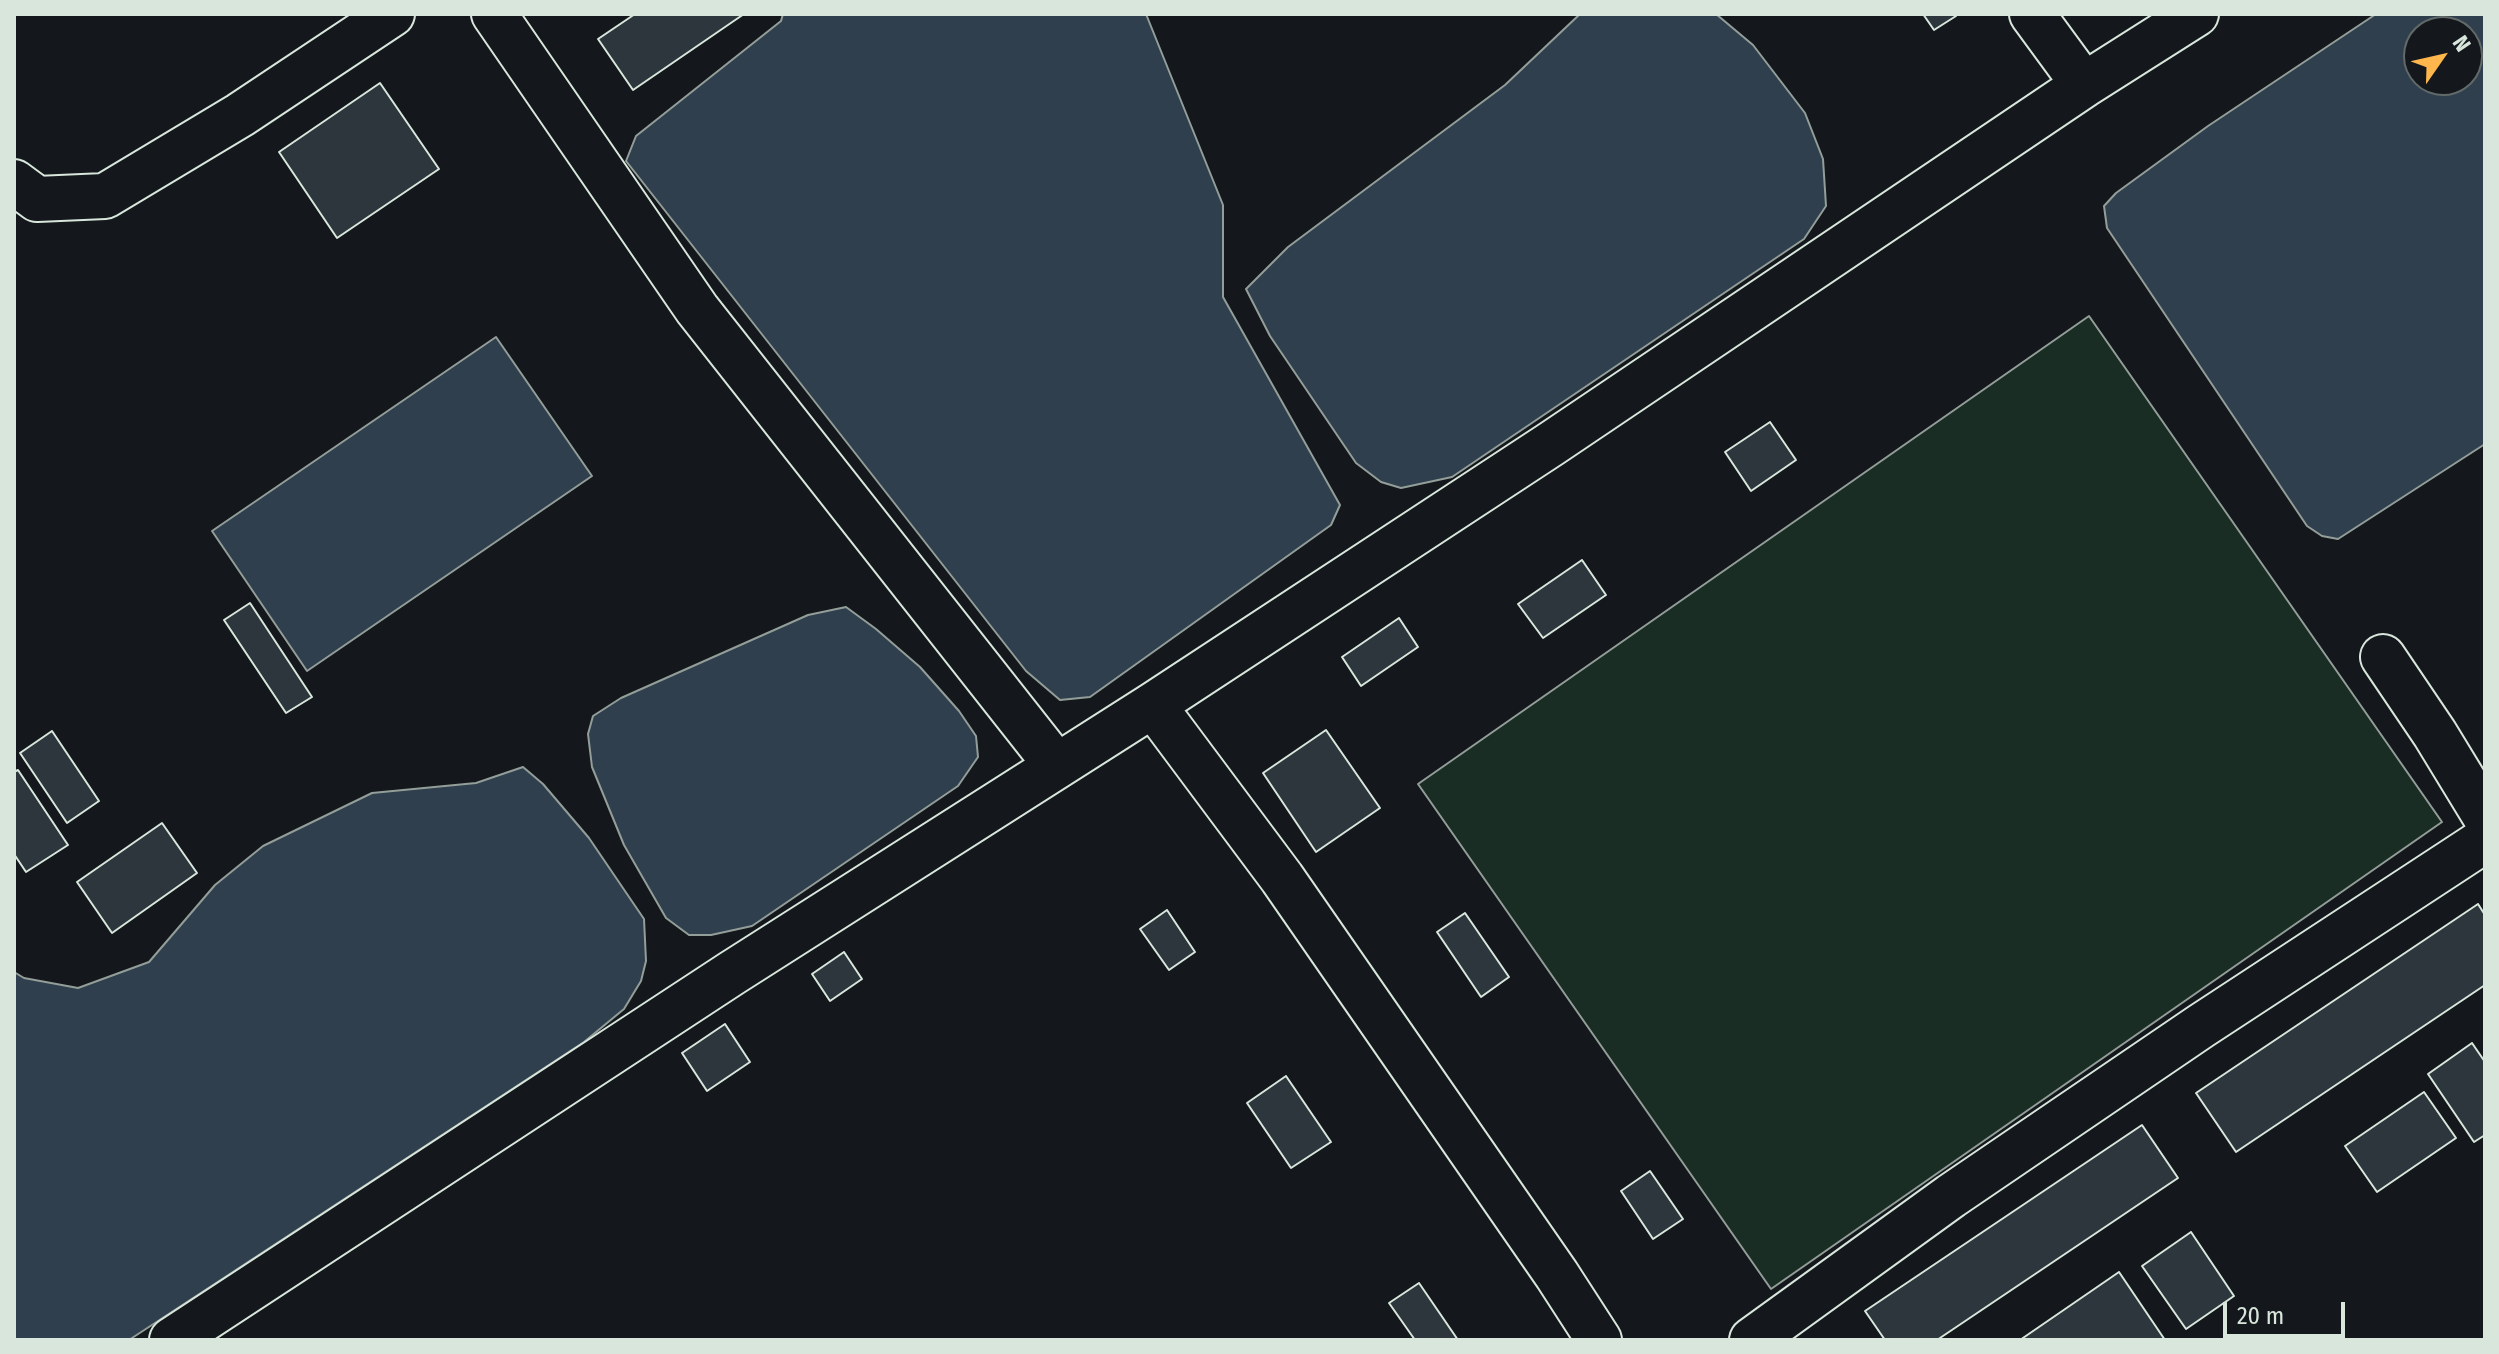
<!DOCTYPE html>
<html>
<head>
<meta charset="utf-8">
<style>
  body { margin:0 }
  #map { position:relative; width:2499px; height:1354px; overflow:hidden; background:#14181c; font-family:"Fira Sans Condensed",sans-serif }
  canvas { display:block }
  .frame { position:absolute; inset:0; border:16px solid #d8e6dc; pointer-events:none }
  .north { position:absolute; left:2403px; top:16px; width:80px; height:80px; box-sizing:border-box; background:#14181c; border:2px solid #626a69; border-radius:50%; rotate:56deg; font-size:22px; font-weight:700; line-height:32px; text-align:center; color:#d8e6dc }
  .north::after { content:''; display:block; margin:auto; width:28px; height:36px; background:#ffb74d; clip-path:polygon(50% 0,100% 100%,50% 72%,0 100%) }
  .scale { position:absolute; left:2223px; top:1302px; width:122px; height:36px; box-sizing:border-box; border:4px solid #d8e6dc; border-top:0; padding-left:10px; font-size:24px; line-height:28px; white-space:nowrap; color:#d8e6dc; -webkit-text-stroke:6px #14181c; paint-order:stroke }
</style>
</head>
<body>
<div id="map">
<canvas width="2499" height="1354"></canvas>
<div class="frame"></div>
<div class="north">N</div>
<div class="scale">20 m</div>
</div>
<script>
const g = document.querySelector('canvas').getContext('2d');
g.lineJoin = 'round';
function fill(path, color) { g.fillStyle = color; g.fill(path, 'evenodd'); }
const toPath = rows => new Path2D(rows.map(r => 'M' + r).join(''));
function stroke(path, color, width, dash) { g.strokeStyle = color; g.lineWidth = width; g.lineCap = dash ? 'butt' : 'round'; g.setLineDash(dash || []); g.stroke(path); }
const green = toPath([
  [2089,316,2442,822,1771,1289,1418,784,2089,316]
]);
fill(green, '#1a2d24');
stroke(green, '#939e99', 2);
const water = toPath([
  [783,14,1146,14,1223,205,1223,297,1340,505,1331,525,1090,697,1060,700,1026,671,626,161,636,136,781,21,783,14],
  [1580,14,1716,14,1753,45,1805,113,1823,159,1826,206,1804,239,1452,477,1401,488,1381,482,1356,463,1270,336,1246,289,1288,247,1505,85,1580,14],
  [2376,14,2485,14,2485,444,2338,539,2322,536,2307,526,2107,228,2104,206,2116,193,2208,126,2376,14],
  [2467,32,2467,80,2419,80,2419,32,2467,32],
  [496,337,592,476,307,671,212,531,496,337],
  [846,607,876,629,920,667,959,711,976,736,978,757,958,786,752,926,711,935,689,935,666,918,624,845,592,767,588,734,593,716,621,698,808,615,846,607],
  [523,767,543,784,589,838,644,919,646,961,641,981,624,1009,584,1042,129,1340,14,1340,14,972,24,978,78,988,149,962,215,885,263,846,372,793,476,783,523,767]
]);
fill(water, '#2f3f4d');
stroke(water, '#939e99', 2);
const building = toPath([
  [635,14,744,14,633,90,598,39,635,14],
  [1923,14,1955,14,1956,16,1934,30,1923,14],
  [380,83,439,169,337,238,279,152,380,83],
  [1770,422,1796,460,1751,491,1725,452,1770,422],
  [1582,560,1606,595,1543,638,1518,604,1582,560],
  [250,603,312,697,286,713,224,620,250,603],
  [1399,618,1418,647,1361,686,1342,657,1399,618],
  [1326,730,1380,808,1316,852,1263,773,1326,730],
  [52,731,99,801,67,823,20,753,52,731],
  [18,770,68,845,26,872,14,854,14,772,18,770],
  [162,823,197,873,112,933,77,882,162,823],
  [2478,904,2485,915,2485,985,2236,1152,2196,1093,2478,904],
  [1167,910,1195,952,1169,970,1140,929,1167,910],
  [1465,913,1509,977,1481,997,1437,932,1465,913],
  [844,952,862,979,830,1001,812,974,844,952],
  [725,1024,750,1062,707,1091,682,1053,725,1024],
  [2472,1043,2485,1062,2485,1135,2474,1142,2428,1074,2472,1043],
  [1286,1076,1331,1142,1291,1168,1247,1103,1286,1076],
  [2424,1092,2456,1138,2377,1192,2345,1146,2424,1092],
  [2142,1125,2178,1178,1937,1340,1885,1340,1865,1311,2142,1125],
  [1650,1171,1683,1219,1653,1239,1621,1191,1650,1171],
  [2191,1232,2234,1296,2186,1329,2142,1266,2191,1232],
  [2119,1272,2165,1340,2020,1340,2119,1272],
  [1419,1283,1458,1340,1415,1340,1389,1303,1419,1283]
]);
fill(building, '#2c363c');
stroke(building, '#d8e6dc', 2);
const minor = toPath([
  [494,14,697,309,1057,766],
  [2032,14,2084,85],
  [14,182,37,199,105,196,240,115,392,14],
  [2383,657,2435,734,2485,816],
  [1153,705,1282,878,1557,1275,1599,1340],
  [172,1340,732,973,1153,705,1551,444,2084,85,2196,14],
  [1752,1340,1951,1196,2201,1026,2485,840]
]);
stroke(minor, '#d8e6dc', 48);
stroke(minor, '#14181c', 44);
</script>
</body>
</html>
